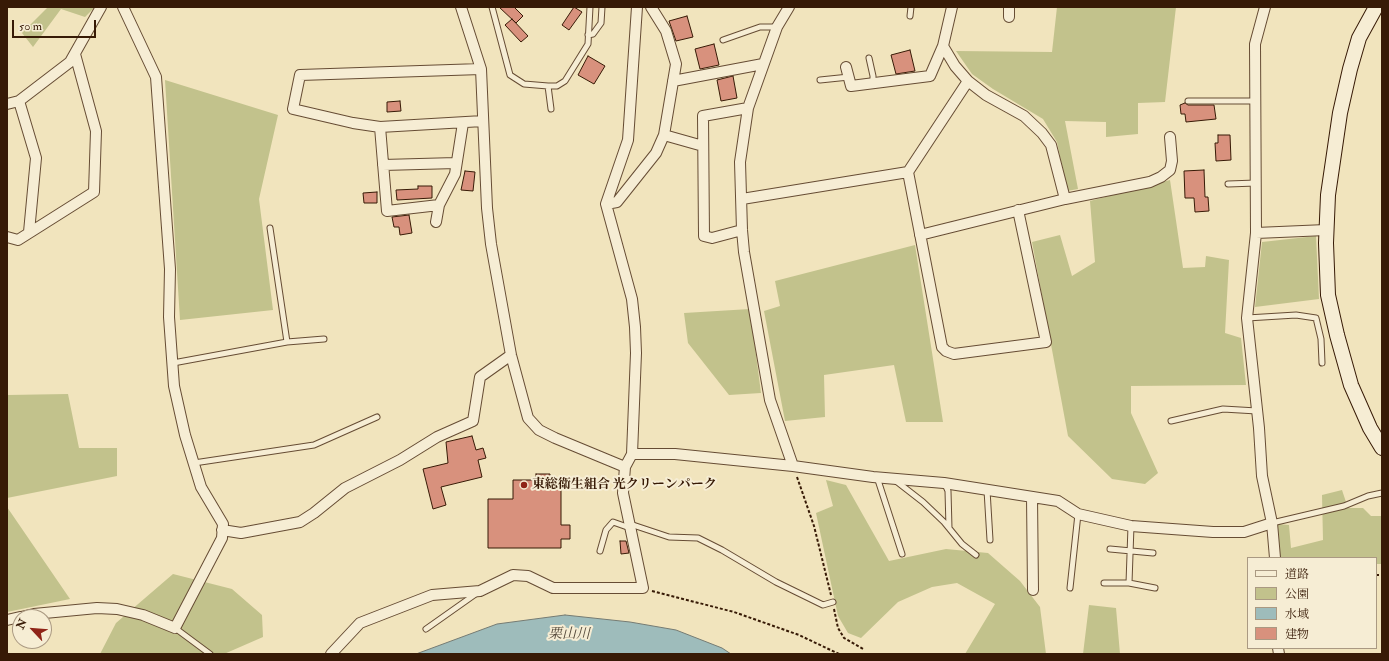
<!DOCTYPE html>
<html>
<head>
<meta charset="utf-8">
<style>
  body { margin:0 }
  #map { position:relative; width:1389px; height:661px; overflow:hidden; background:#f1e4bd; font-family:"IM FELL Double Pica","Noto Serif JP",serif }
  canvas { display:block }
  .frame { position:absolute; inset:0; border:8px solid #371a06; pointer-events:none }
  .legend { position:absolute; left:1247px; top:557px; width:130px; height:92px; box-sizing:border-box; background:#f6edd4; border:1px solid #aa9982; margin:0; padding:5px 7px; list-style:none; font-size:12px; color:#371a06 }
  .legend li { display:flex; align-items:center; gap:8px; height:20px }
  .legend b { width:20px; border:1px solid #aa9982 }
  .north { position:absolute; left:12px; top:609px; width:40px; height:40px; box-sizing:border-box; background:#f6edd4; border:1px solid #aa9982; border-radius:50%; rotate:296deg; font-size:11px; font-weight:700; line-height:16px; text-align:center; color:#371a06 }
  .north::after { content:''; display:block; margin:auto; width:14px; height:18px; background:#8f2418; clip-path:polygon(50% 0,100% 100%,50% 72%,0 100%) }
  .scale { position:absolute; left:12px; top:20px; width:84px; height:18px; box-sizing:border-box; border:2px solid #371a06; border-top:0; padding-left:5px; font-size:12px; line-height:14px; white-space:nowrap; color:#371a06; -webkit-text-stroke:3px #f6edd4; paint-order:stroke }
</style>
</head>
<body>
<div id="map">
<canvas width="1389" height="661"></canvas>
<div class="frame"></div>
<ul class="legend">
<li><b style="height:5px;background:#f6edd4"></b>道路</li>
<li><b style="height:11px;background:#c2c28c"></b>公園</li>
<li><b style="height:11px;background:#9ebcbb"></b>水域</li>
<li><b style="height:11px;background:#d8917d"></b>建物</li>
</ul>
<div class="north">N</div>
<div class="scale">50 m</div>
</div>
<script>
const g = document.querySelector('canvas').getContext('2d');
g.lineJoin = 'round';
function fill(path, color) { g.fillStyle = color; g.fill(path, 'evenodd'); }
const toPath = rows => new Path2D(rows.map(r => 'M' + r).join(''));
function stroke(path, color, width, dash) { g.strokeStyle = color; g.lineWidth = width; g.lineCap = dash ? 'butt' : 'round'; g.setLineDash(dash || []); g.stroke(path); }
function label(font, color, halo, rows, align = 'center') {
  g.font = font + ' "IM FELL Double Pica","Noto Serif JP",serif'; g.lineWidth = 4; g.setLineDash([]); g.textBaseline = 'middle'; g.strokeStyle = halo; g.fillStyle = color; for (const [text, x, y, turn = 0] of rows) {
    g.save(); g.translate(x, y); g.rotate((+turn || 0) * Math.PI / 180); g.textAlign = isNaN(turn) ? turn : align; if (halo) g.strokeText(text, 0, 0); g.fillText(text, 0, 0); g.restore();
  }
}
fill(toPath([
  [48,7,95,7,85,17,61,9,33,47,22,33],
  [1057,7,1176,7,1165,102,1138,103,1138,134,1106,137,1106,122,1065,121,1078,189,1067,191,1057,142,1043,119,993,89,972,74,956,51,1052,52],
  [165,80,278,115,259,199,273,310,180,320],
  [1170,180,1183,268,1205,267,1206,256,1229,260,1225,333,1241,338,1246,385,1131,386,1131,413,1158,473,1145,484,1112,479,1068,436,1032,242,1060,235,1072,276,1095,262,1090,201],
  [1316,236,1319,299,1255,307,1262,242],
  [915,245,943,422,906,422,894,365,824,375,825,417,785,421,764,311,780,306,775,281],
  [750,309,761,393,729,395,688,343,684,313],
  [68,394,79,448,117,448,117,476,7,498,7,395],
  [826,480,846,485,889,561,946,549,988,553,1020,581,1040,607,1046,654,965,654,995,604,957,583,932,587,898,602,861,638,848,633,838,616,816,513,833,506],
  [1342,490,1348,508,1363,508,1371,516,1382,516,1382,564,1376,564,1376,558,1279,558,1278,524,1289,525,1291,548,1323,540,1322,495],
  [7,507,70,599,7,612],
  [173,574,232,589,262,615,263,637,224,654,100,654,116,623],
  [1089,605,1116,608,1120,654,1083,654]
]), '#c2c28c');
const water = toPath([
  [565,615,630,622,676,630,722,648,731,654,416,654,497,624,565,615]
]);
fill(water, '#9ebcbb');
stroke(water, '#757b73', 1);
const building = toPath([
  [499,7,514,7,523,16,516,23,499,7],
  [574,7,582,12,569,30,562,25,574,7],
  [687,16,693,37,676,41,669,21,687,16],
  [512,19,528,36,521,42,505,25,512,19],
  [714,44,719,65,700,69,695,49,714,44],
  [910,50,915,71,896,74,891,55,910,50],
  [588,56,605,66,594,84,578,75,588,56],
  [733,76,737,98,721,101,717,80,733,76],
  [400,101,401,111,387,112,387,102,400,101],
  [1185,103,1188,105,1214,105,1216,119,1186,122,1185,114,1181,114,1180,105,1185,103],
  [1218,135,1230,135,1231,160,1216,161,1215,143,1218,143,1218,135],
  [1204,170,1205,197,1208,197,1209,211,1195,212,1194,198,1185,198,1184,171,1204,170],
  [465,171,475,172,473,191,461,190,465,171],
  [418,186,432,186,432,198,397,200,396,190,418,189,418,186],
  [377,192,377,203,364,203,363,193,377,192],
  [409,215,412,233,400,235,399,227,394,227,392,217,409,215],
  [472,436,476,450,483,448,486,458,478,460,482,477,441,487,446,505,433,509,423,469,448,463,446,442,472,436],
  [536,474,550,474,550,480,561,480,561,525,570,525,570,539,561,539,561,548,488,548,488,499,513,499,513,480,536,480,536,474],
  [620,541,626,541,629,553,621,554,620,541]
]);
fill(building, '#d8917d');
stroke(building, '#371a06', 1);
const lane = toPath([
  [492,7,510,75,524,84,548,86,557,86,565,81,588,44,590,7],
  [910,16,911,7],
  [588,35,593,34,601,23,602,7],
  [723,40,760,27,777,27],
  [869,58,873,76,873,83],
  [820,80,849,77],
  [548,86,551,109],
  [1188,101,1256,101],
  [1228,184,1256,183],
  [270,228,287,342],
  [1247,318,1296,315,1316,318,1321,339,1322,363],
  [173,363,287,342,324,339],
  [1171,421,1223,409,1257,411],
  [194,463,314,445,377,417],
  [877,477,902,554],
  [896,481,923,502,944,522,962,544,976,555],
  [945,484,948,491,949,528],
  [987,490,990,540],
  [1272,523,1344,506,1368,496,1382,493],
  [630,524,669,537,698,538,722,550,776,582,823,605,833,602],
  [1110,549,1153,553],
  [600,551,606,530,613,522,630,528],
  [1104,583,1129,583,1155,588],
  [1129,583,1131,526],
  [1070,588,1078,514],
  [175,628,210,654],
  [426,629,477,593]
]);
const street = toPath([
  [461,7,481,69,487,208,491,244,511,355,528,418,539,430,555,438,625,467],
  [789,7,777,27,748,108,740,162,742,230,744,252,770,400,793,466],
  [1009,7,1009,17],
  [1265,7,1255,44,1256,233,1247,318,1259,428,1262,476,1272,523,1275,558],
  [943,46,955,66,968,81,986,95,1024,116,1042,133,1051,145,1065,199],
  [846,67,851,86,930,76,943,46,952,7],
  [481,69,300,75,293,109,353,123,380,127,483,121],
  [673,81,763,64],
  [968,81,908,172,942,347,946,351,954,354,1046,342,1018,210],
  [19,101,36,158,29,232],
  [7,104,19,101,70,62,101,7],
  [380,127,387,211,439,205],
  [664,135,703,146],
  [383,165,456,163],
  [742,199,908,172],
  [606,204,617,202,656,153,664,135,676,64,666,31,651,7],
  [436,222,439,205,455,174,463,123],
  [742,230,712,238,704,236,703,116,748,108],
  [1256,233,1326,230],
  [920,235,1065,199,1150,182,1161,177,1170,170,1172,161,1170,137],
  [7,237,18,240,94,192,96,131,75,54],
  [632,454,675,454,793,466,873,477,944,483,1058,501,1078,514,1131,526,1213,532,1244,532,1272,523],
  [1032,497,1033,590],
  [222,530,241,533,300,522,314,513,345,488,400,460,437,437,473,421,480,377,511,355],
  [21,617,34,614,97,608,117,609,143,615,175,628,222,538,223,524,201,487,185,435,174,386,169,317,170,269,156,77,123,7],
  [7,620,20,617],
  [1278,648,1279,654],
  [331,654,360,623,432,595,480,591,513,575,528,576,553,588,643,588,623,493,625,467,632,454,636,353,635,327,632,299,606,204,628,140,637,7]
]);
const secondary = toPath([
  [1376,7,1359,38,1350,69,1340,113,1328,195,1326,243,1328,295,1337,335,1351,385,1370,428,1382,448]
]);
stroke(lane, '#664c34', 7);
stroke(street, '#664c34', 12);
stroke(secondary, '#371a06', 16);
stroke(toPath([
  [797,477,814,526,831,595],
  [1376,575,1382,575],
  [652,591,734,612,799,635,839,654],
  [834,609,838,628,844,638,863,649]
]), '#371a06', 2, [3, 2]);
stroke(lane, '#f6edd4', 5);
stroke(street, '#f6edd4', 10);
stroke(secondary, '#f6edd4', 14);
for (const [x, y, r, color] of [
  [524,485,4,"#8f2418"]
]) { const dot = new Path2D(); dot.arc(x, y, r, 0, 2 * Math.PI); g.fillStyle = color; g.fill(dot); stroke(dot, '#f6edd4', 1.5); }
label('bold 13px', '#371a06', '#f6edd4', [
  ["東総衛生組合 光クリーンパーク",532,485]
], 'left');
label('italic 14px', '#564b3c', '#f6edd4', [
  ["栗山川",569,635]
]);
</script>
</body>
</html>
